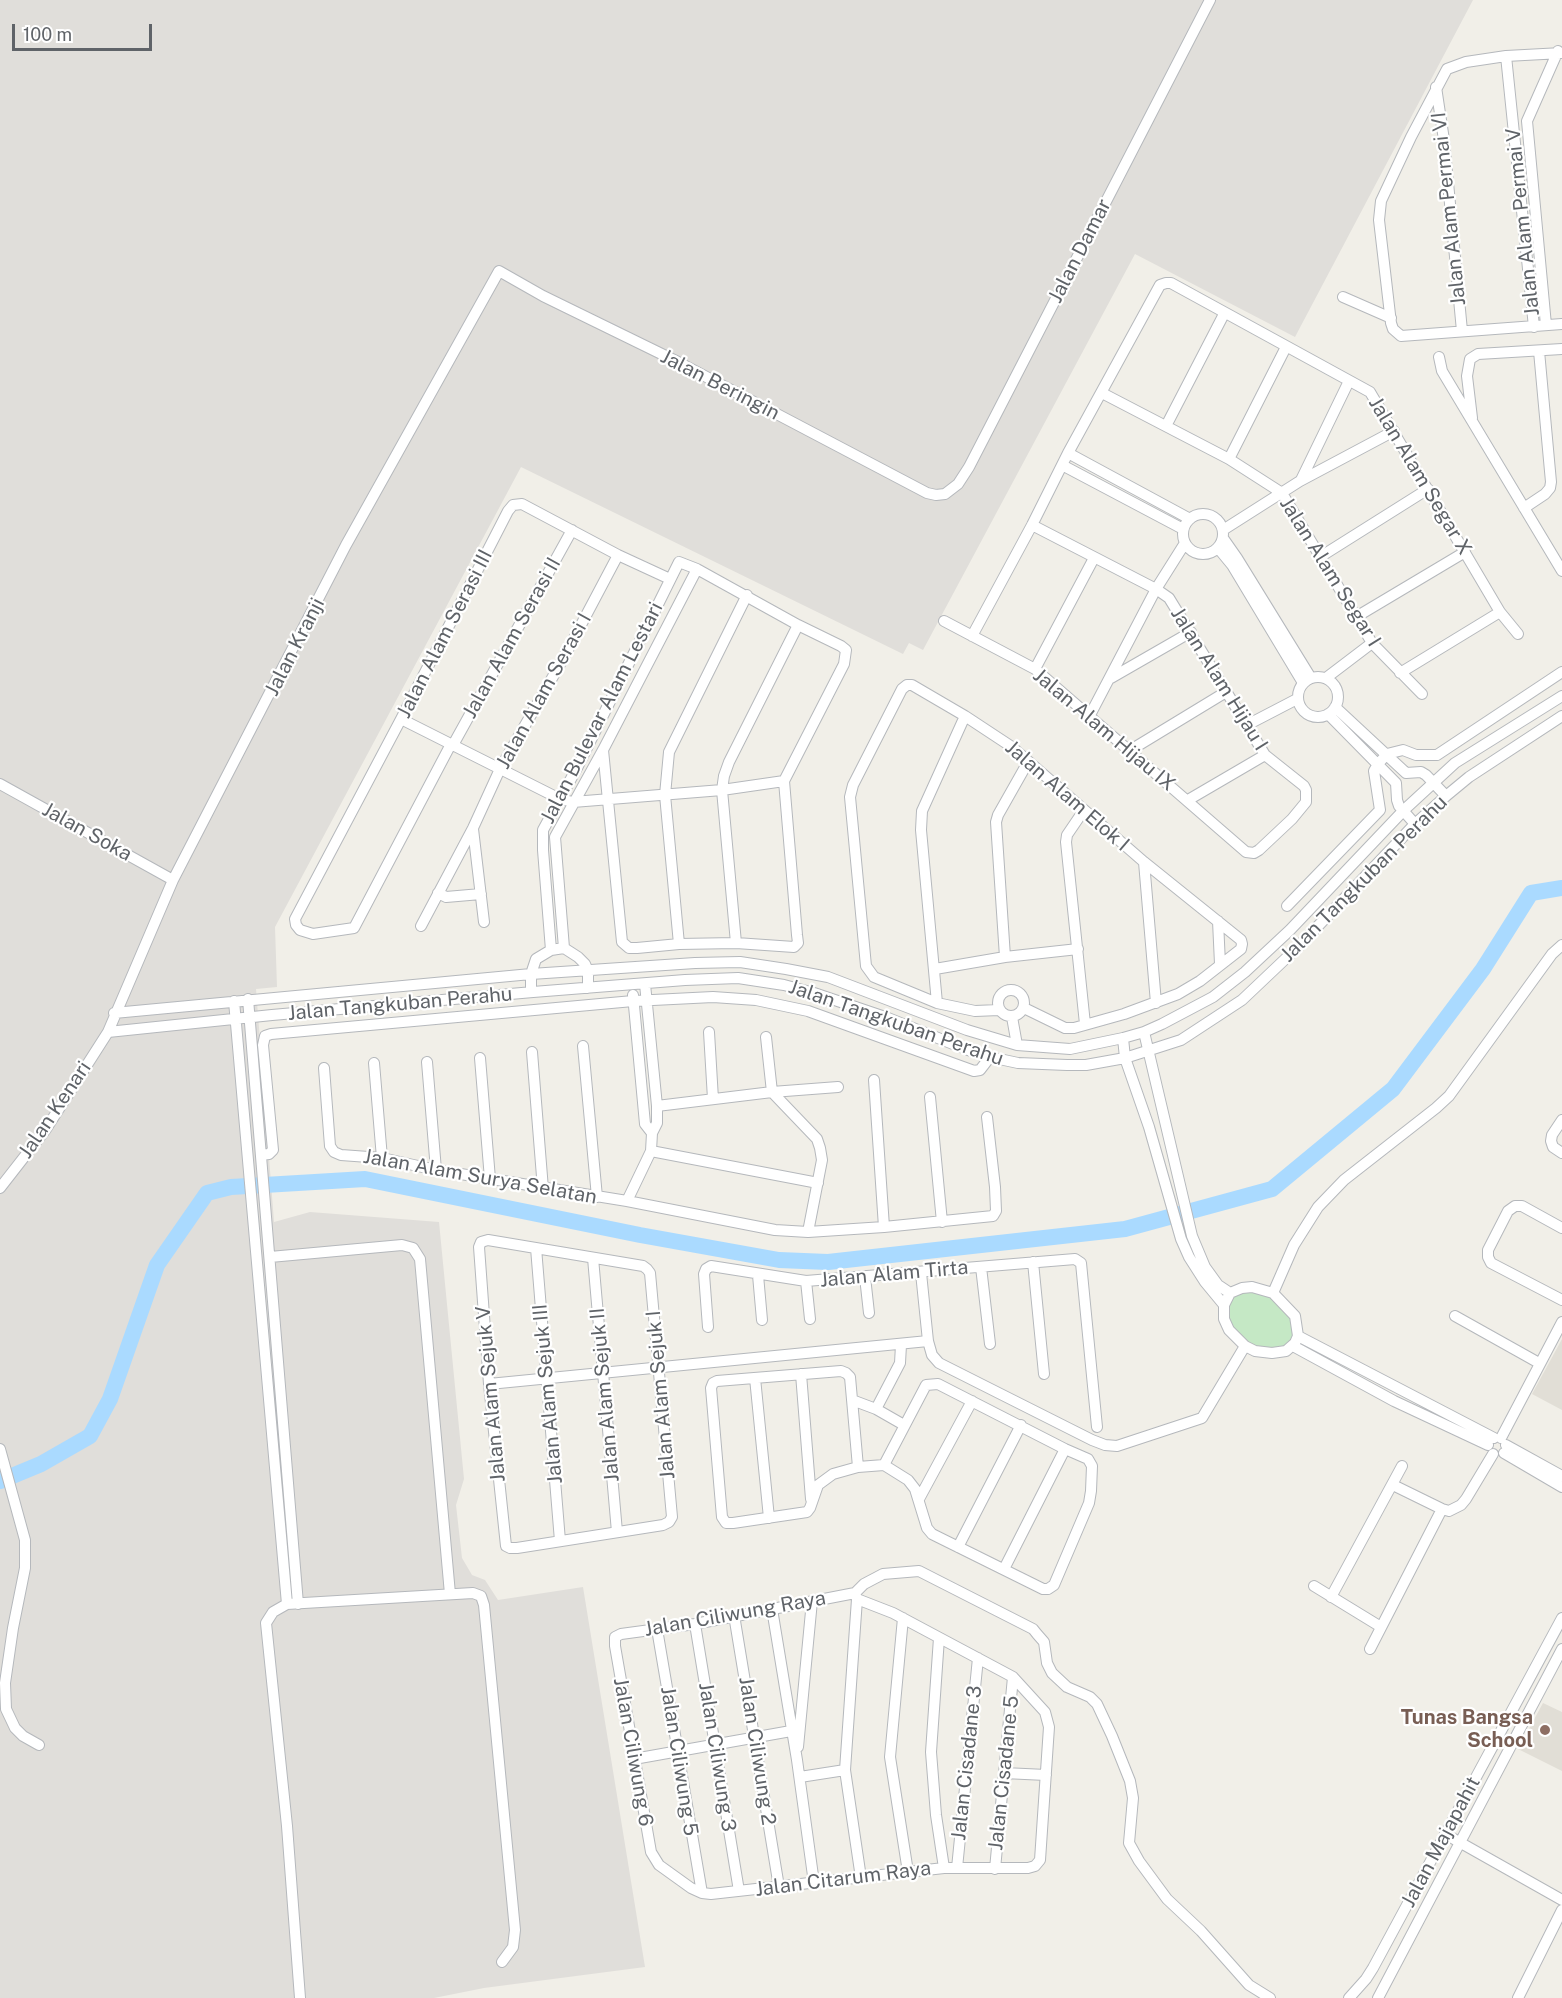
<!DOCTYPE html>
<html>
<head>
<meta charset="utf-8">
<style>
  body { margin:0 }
  #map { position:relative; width:1562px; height:1998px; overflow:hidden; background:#f1efe8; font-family:"Public Sans",sans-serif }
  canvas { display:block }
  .scale { position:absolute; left:12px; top:24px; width:140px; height:27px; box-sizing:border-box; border:3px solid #5f6368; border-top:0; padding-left:8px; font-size:18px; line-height:21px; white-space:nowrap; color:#5f6368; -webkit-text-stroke:4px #fff; paint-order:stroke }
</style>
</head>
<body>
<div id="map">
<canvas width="1562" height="1998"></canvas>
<div class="scale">100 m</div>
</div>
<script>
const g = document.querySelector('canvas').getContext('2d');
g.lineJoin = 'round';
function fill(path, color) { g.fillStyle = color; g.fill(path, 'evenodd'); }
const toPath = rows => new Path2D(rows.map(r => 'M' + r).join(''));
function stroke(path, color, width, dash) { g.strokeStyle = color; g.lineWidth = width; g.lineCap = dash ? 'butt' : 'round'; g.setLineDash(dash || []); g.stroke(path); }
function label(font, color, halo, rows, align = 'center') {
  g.font = font + ' "Public Sans",sans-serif'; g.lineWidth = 4.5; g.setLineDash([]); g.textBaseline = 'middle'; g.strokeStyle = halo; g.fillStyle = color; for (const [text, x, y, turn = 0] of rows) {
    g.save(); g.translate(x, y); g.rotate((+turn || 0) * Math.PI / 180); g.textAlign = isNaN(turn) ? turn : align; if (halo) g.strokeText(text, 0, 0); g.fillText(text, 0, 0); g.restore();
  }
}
fill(toPath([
  [0,0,1473,0,1295,337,1135,254,923,650,909,643,903,654,521,467,275,927,277,987,256,989,274,1222,310,1212,439,1222,464,1479,456,1505,462,1558,472,1575,485,1580,498,1600,583,1587,645,1967,484,1988,434,1998,0,1998]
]), '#e0deda');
fill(toPath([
  [1562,1339,1562,1410,1532,1394],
  [1543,1703,1562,1712,1562,1771,1518,1749]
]), '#e1ded6');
fill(toPath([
  [1251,1289,1272,1295,1293,1316,1295,1342,1285,1349,1245,1345,1225,1319,1230,1294]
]), '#c5e8c5');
stroke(toPath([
  [0,1481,41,1464,90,1436,110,1399,157,1265,207,1193,231,1187,365,1179,640,1235,779,1260,828,1262,1125,1229,1272,1189,1393,1089,1483,969,1531,893,1562,888]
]), '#aadaff', 16);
const minor = toPath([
  [1562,53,1506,56,1466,62,1447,69,1411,137,1381,201,1379,220,1391,323,1393,329,1401,336,1562,324],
  [1506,56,1534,327],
  [1436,87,1444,140,1462,331],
  [1343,297,1391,318],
  [1546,325,1527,121,1558,51],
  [1439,357,1442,371,1562,571],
  [1102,393,1229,459,1282,493,1372,643,1422,694],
  [1472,418,1467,376,1470,359,1478,354,1562,349],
  [1166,426,1224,314],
  [1068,453,1190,519],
  [1229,459,1286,347],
  [1062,465,1183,529],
  [1301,480,1349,381],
  [1524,508,1545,494,1550,488,1551,482,1539,351],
  '1183 534a20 20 0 1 1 40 0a20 20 0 1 1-40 0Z',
  [1223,530,1300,481,1394,431],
  [1223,538,1237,558,1311,678],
  [1218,548,1232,565,1303,683],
  [1320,557,1428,489],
  [1356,617,1465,552],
  [944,621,1035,669,1246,852,1254,853,1259,850,1292,819,1306,802,1306,790,1304,786,1265,755,1169,598,1156,589,1032,525],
  [972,636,1032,525,1068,453,1160,285,1166,283,1171,283,1370,392,1500,612,1518,634],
  [1035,669,1094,558],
  [1400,673,1500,612],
  '1298 697a20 20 0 1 1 40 0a20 20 0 1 1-40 0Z',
  [1111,678,1191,632],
  [1326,678,1372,643],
  [1335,707,1406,773,1421,772,1426,775,1446,796],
  [1328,714,1396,783,1397,800,1399,806,1415,824],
  [1089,717,1156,589,1185,543],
  [401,719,560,799,573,802,722,790,784,781],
  [1247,725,1297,699],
  [451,744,354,928,313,934,300,930,296,925,295,919,401,719,508,511,513,505,522,504,618,555,670,579],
  [453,745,572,530],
  [1129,751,1226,692],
  [0,784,173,880],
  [1188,800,1265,755],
  [1084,810,1067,835,1066,842,1085,1024],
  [473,829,484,922],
  [1144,862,1156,1003],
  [438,893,446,897,481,894],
  [1287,906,1380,810,1374,771,1378,764,1387,754,1403,750,1416,755,1437,755,1562,672],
  [1218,921,1220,964],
  [421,926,473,828,500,769,563,659,618,555],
  [736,943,722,790,724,776,729,762,798,625],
  [679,944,665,795,669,752,747,595],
  [564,948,555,837,603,750,697,569],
  [551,950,543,850,543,830,578,766,679,562,697,569,798,625,841,646,846,650,844,664,784,781,797,935,798,943,794,947,736,943,679,944,637,948,629,948,622,942,603,750],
  [1005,957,996,822,998,815,1028,762],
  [935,969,1005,957,1078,949],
  '998 1003a13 13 0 1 1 26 0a13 13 0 1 1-26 0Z',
  [531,992,531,974,536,959,551,950,564,948,578,957,585,964,588,971,588,988],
  [633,995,645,1124,652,1133],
  [248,999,298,1604],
  [234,1001,287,1604],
  [937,1003,921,830,922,811,965,716],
  [999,1010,975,1011,937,1003,874,977,866,966,850,797,853,785,902,689,907,685,912,685,965,716,1012,747,1144,862,1241,940,1242,944,1241,949,1200,981,1178,994,1124,1014,1074,1028,1065,1028,1024,1008],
  [114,1013,531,974,695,963,740,962,786,969,828,977,967,1030,1017,1045,1070,1049,1123,1038,1144,1032,1162,1024,1213,997,1245,972,1290,930,1404,810,1455,763,1562,696],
  [1012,1017,1017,1045],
  [108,1032,272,1015,533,992,685,980,738,978,784,985,814,993,888,1018,968,1050,990,1057,1018,1063,1067,1065,1086,1065,1125,1058,1181,1040,1242,1000,1299,946,1415,824,1446,796,1469,777,1562,716],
  [709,1032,713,1099],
  [1144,1032,1192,1236,1205,1267,1218,1285,1230,1293],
  [766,1037,772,1092,817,1139,820,1148,822,1160,808,1232],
  [1123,1038,1125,1058,1149,1127,1181,1239,1189,1257,1205,1282,1224,1305],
  [583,1046,597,1197],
  [532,1052,543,1189],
  [480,1058,490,1179],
  [427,1062,436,1170],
  [374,1063,382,1158],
  [324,1068,330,1146,334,1152,341,1155,382,1158,436,1170,627,1201,775,1230,808,1232,884,1227,993,1216,996,1211,995,1187,987,1117],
  [874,1080,884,1227],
  [930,1097,942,1222],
  [657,1106,772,1092,838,1087],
  [1562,1120,1552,1135,1551,1141,1553,1147,1562,1153],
  [651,1151,818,1183],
  [261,1155,269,1154,273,1150,263,1045,265,1036,271,1034,633,1001,713,997,756,1000,808,1011,974,1071,980,1070,990,1057],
  [0,1188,46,1129,108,1032,173,880,346,545,499,271,543,296,678,362,927,493,936,495,945,494,958,484,969,467,1210,0],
  [627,1201,651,1151,652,1133,657,1123,657,1106,645,984],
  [1562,1228,1522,1206,1515,1206,1508,1211,1488,1250,1488,1257,1491,1263,1562,1300],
  [488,1240,643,1266,647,1269,650,1273,672,1517,669,1522,663,1525,517,1548,510,1548,506,1546,489,1384,479,1247,481,1242,488,1240],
  [536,1248,560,1541],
  [270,1257,402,1245,413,1248,420,1259,450,1594],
  [593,1258,617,1532],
  [1033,1262,1044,1374],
  [981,1267,990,1344],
  [921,1273,928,1341],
  [758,1275,762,1320],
  [865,1277,869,1313],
  [806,1281,810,1319],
  [1252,1287,1273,1293,1295,1316,1298,1336,1295,1343,1286,1351,1272,1353,1255,1351,1245,1346,1229,1330,1224,1319,1224,1305,1230,1293,1242,1288,1252,1287],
  [1273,1293,1294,1245,1318,1207,1344,1180,1436,1108,1449,1096,1552,954,1562,945],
  [1455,1316,1539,1363],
  [708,1327,704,1274,706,1269,711,1266,806,1281,1075,1259,1081,1263,1097,1427],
  [1298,1336,1494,1438],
  [1293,1346,1394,1401,1488,1445],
  [801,1374,811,1499],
  [755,1378,769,1518],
  [489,1384,928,1341,932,1355,939,1363,1092,1440,1105,1445,1117,1446,1202,1418,1245,1346],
  [852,1400,876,1409,904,1425],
  [876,1409,900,1363,901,1345],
  [1501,1438,1562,1322],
  [1506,1445,1562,1476],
  [0,1449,25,1540,25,1568,13,1628,5,1683,6,1709,15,1728,23,1736,39,1745],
  [1504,1453,1562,1487],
  [858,1467,850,1377,846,1373,841,1371,717,1381,713,1383,711,1388,722,1517,726,1523,733,1523,807,1512,810,1508,818,1485,833,1474,858,1467,884,1465,908,1480,915,1489,927,1528,932,1534,1043,1589,1048,1589,1054,1585,1089,1503,1091,1491,1092,1466,1088,1459,1065,1449,938,1384,926,1385,884,1465],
  [1393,1485,1442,1509,1449,1511,1461,1505,1466,1499,1493,1454],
  [919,1499,972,1401],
  [958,1547,1021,1425],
  [1004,1569,1065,1449],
  [1314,1586,1381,1627],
  [855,1593,857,1599,893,1613,1013,1677,1045,1712,1049,1727,1040,1860,1035,1866,1028,1868,944,1868,711,1894,702,1893,691,1888,659,1865,651,1852,615,1646,615,1637,621,1634,695,1624,855,1593],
  [855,1593,864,1584,883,1574,919,1571,1033,1629,1037,1634,1044,1642,1047,1663,1052,1673,1067,1687,1090,1697,1097,1704,1112,1736,1130,1781,1133,1798,1129,1843,1139,1861,1167,1899,1201,1931,1249,1985,1270,1998],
  [1331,1597,1402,1466],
  [857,1599,845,1770,861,1878],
  [772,1609,797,1760,814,1883],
  [734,1615,779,1887],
  [903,1618,890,1757,908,1872],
  [695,1624,739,1891],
  [657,1629,702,1893],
  [939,1638,931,1752,936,1815,944,1868],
  [1370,1649,1442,1509],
  [798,1747,812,1601],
  [634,1759,791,1731],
  [1004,1773,1046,1775],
  [800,1777,845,1770],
  [1445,1834,1562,1900],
  [957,1868,978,1658],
  [995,1869,1013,1677],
  [300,1998,287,1826,266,1623,273,1612,287,1604,473,1593,481,1596,484,1605,515,1930,513,1947,502,1962],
  [1349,1998,1366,1979,1373,1968,1562,1618],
  [1378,1998,1562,1649],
  [1518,1998,1562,1910]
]);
stroke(minor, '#b5b8bc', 12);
stroke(minor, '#fff', 10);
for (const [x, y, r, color] of [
  [1545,1730,6,"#8d6e63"]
]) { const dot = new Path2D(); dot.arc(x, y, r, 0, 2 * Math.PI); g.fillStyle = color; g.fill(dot); stroke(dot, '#fff', 2); }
label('20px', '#5f6368', '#fff', [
  ["Jalan Alam Permai VI",1449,209,-96],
  ["Jalan Alam Permai V",1523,222,-96],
  ["Jalan Damar",1080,251,-63],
  ["Jalan Beringin",720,385,27],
  ["Jalan Alam Segar X",1420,476,59],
  ["Jalan Alam Segar I",1330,572,58],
  ["Jalan Alam Serasi III",445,634,-63],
  ["Jalan Alam Serasi II",512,638,-61],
  ["Jalan Kranji",295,647,-63],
  ["Jalan Alam Hijau I",1219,679,58],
  ["Jalan Alam Serasi I",544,691,-61],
  ["Jalan Bulevar Alam Lestari",602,713,-63],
  ["Jalan Alam Hijau IX",1104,730,40],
  ["Jalan Alam Elok I",1067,796,41],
  ["Jalan Soka",87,832,29],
  ["Jalan Tangkuban Perahu",1364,879,-45],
  ["Jalan Tangkuban Perahu",400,1004,-5],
  ["Jalan Tangkuban Perahu",896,1023,19],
  ["Jalan Kenari",55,1110,-56],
  ["Jalan Alam Surya Selatan",480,1177,10],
  ["Jalan Alam Tirta",894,1274,-5],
  ["Jalan Alam Sejuk V",491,1394,-95],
  ["Jalan Alam Sejuk III",548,1394,-95],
  ["Jalan Alam Sejuk II",605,1395,-95],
  ["Jalan Alam Sejuk I",661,1395,-95],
  ["Jalan Ciliwung Raya",735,1614,-10],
  ["Jalan Ciliwung 2",757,1751,81],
  ["Jalan Ciliwung 6",633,1752,80],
  ["Jalan Ciliwung 3",717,1757,81],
  ["Jalan Ciliwung 5",679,1761,81],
  ["Jalan Cisadane 3",967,1763,-84],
  ["Jalan Cisadane 5",1004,1773,-84],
  ["Jalan Majapahit",1441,1842,-62],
  ["Jalan Citarum Raya",843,1879,-7]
]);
label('bold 20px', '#785e54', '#fff', [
  ["Tunas Bangsa",1533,1718],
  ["School",1533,1741]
], 'right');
</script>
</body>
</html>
